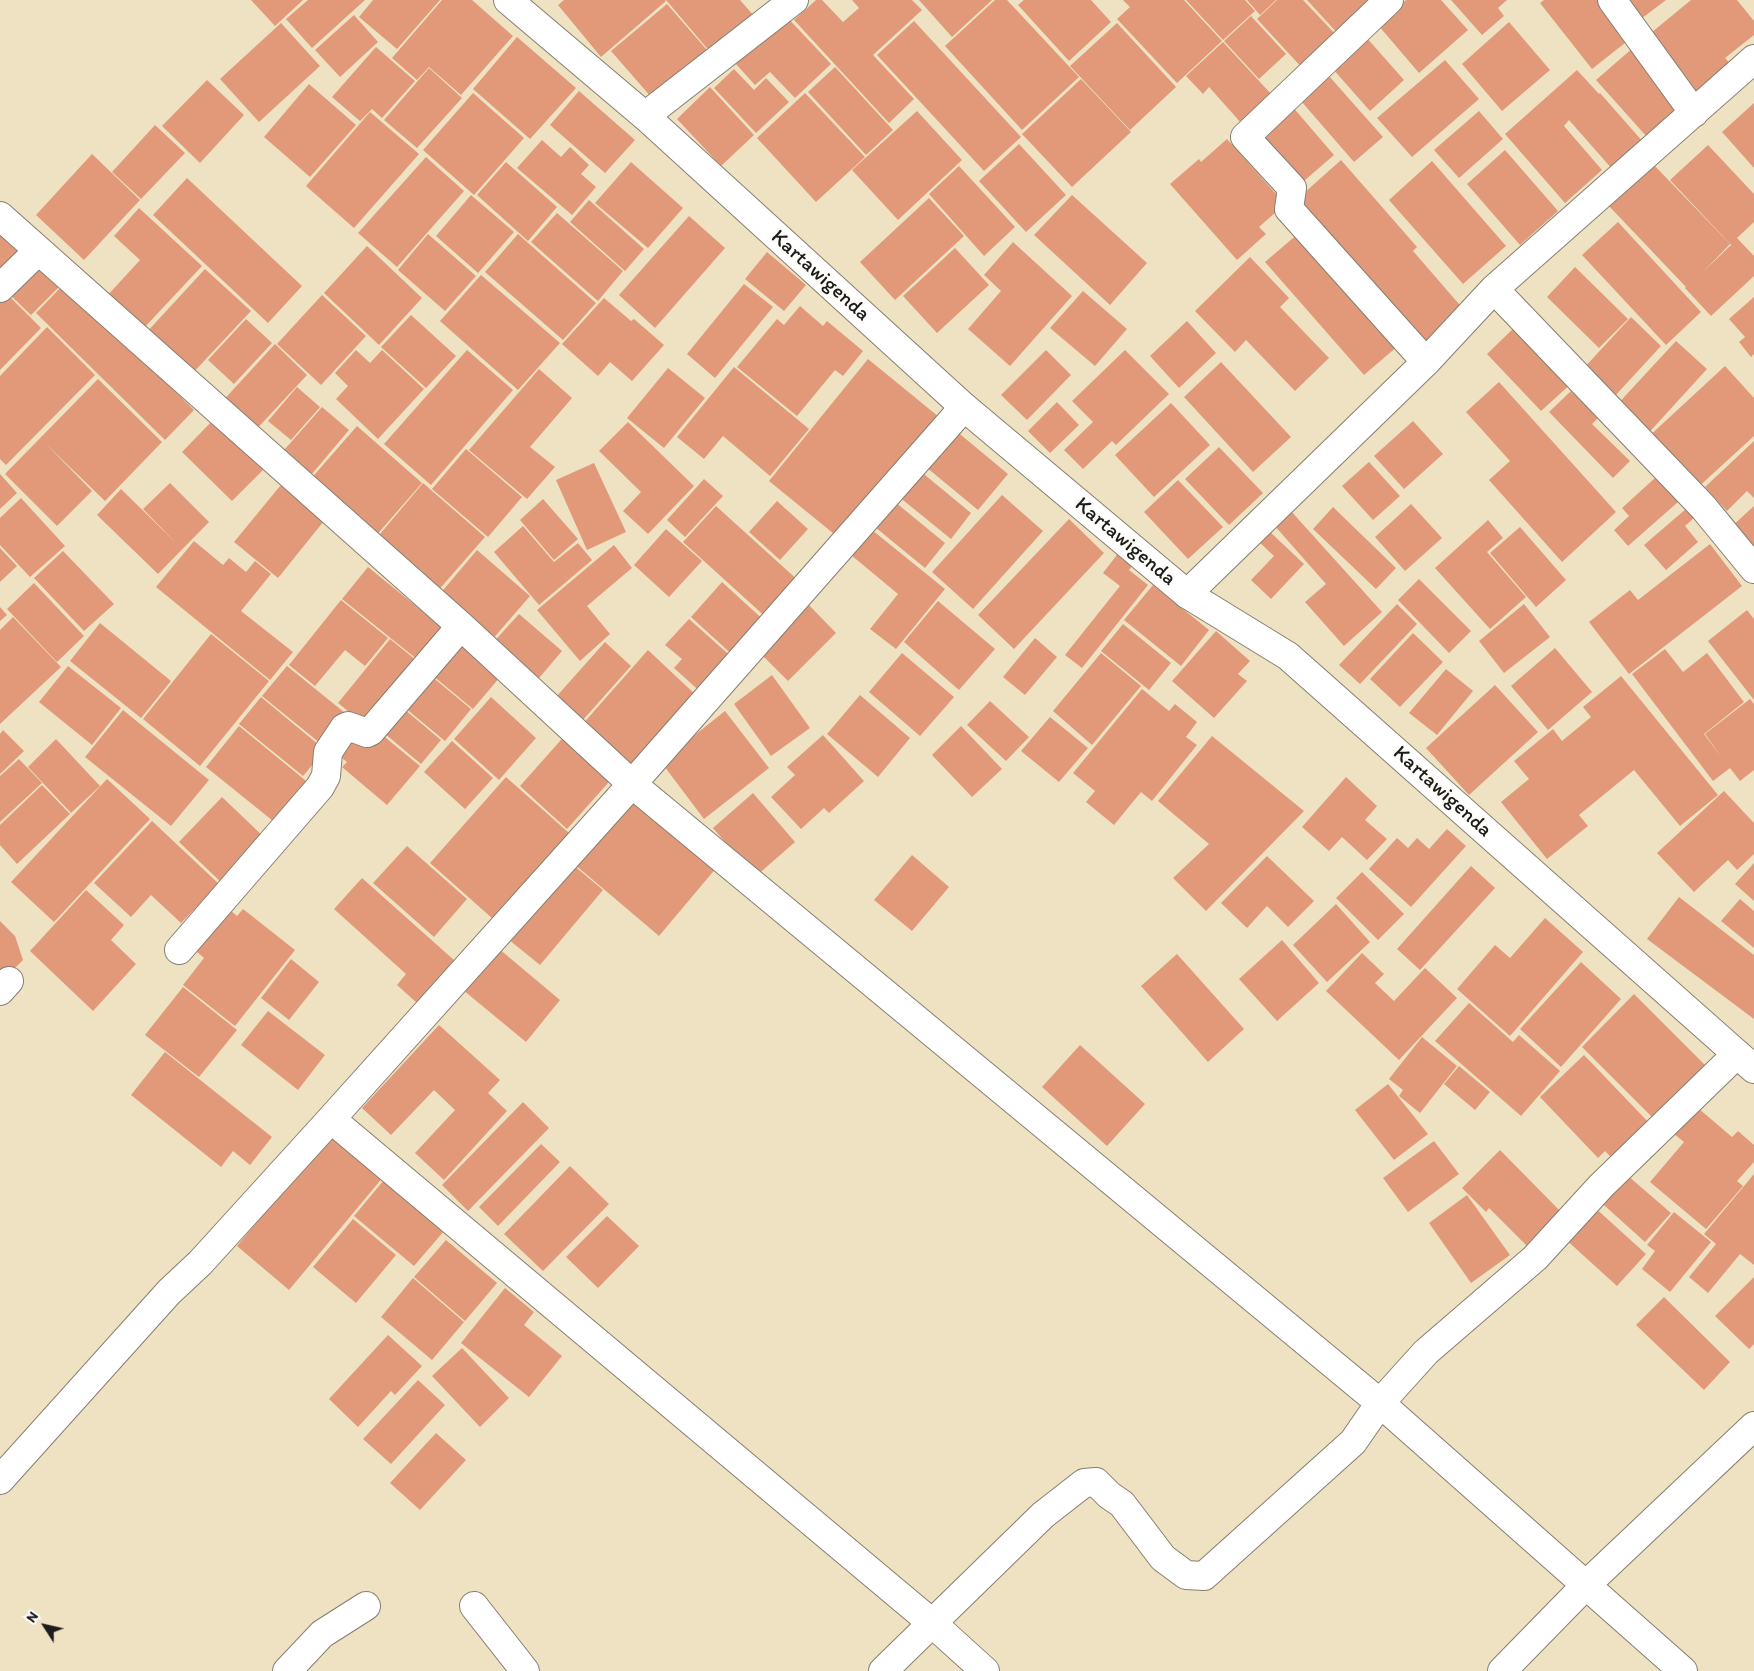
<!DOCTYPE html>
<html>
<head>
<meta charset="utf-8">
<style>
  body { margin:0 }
  #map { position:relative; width:1754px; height:1671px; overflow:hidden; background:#efe2c3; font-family:Itim,sans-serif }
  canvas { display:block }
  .north { position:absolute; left:20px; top:1601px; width:50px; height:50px; -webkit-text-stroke:4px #fdfcf7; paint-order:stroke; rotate:305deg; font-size:14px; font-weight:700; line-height:20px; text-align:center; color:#1c1c1c }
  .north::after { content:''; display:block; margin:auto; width:18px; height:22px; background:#1c1c1c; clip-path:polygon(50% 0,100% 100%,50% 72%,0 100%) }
</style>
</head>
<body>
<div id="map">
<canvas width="1754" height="1671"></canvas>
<div class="north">N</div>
</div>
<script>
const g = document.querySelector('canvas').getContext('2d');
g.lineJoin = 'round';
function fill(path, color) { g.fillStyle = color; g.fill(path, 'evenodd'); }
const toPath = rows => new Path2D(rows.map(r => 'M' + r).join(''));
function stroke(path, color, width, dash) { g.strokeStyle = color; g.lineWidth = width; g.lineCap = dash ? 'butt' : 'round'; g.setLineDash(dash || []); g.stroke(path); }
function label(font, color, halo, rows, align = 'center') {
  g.font = font + ' Itim,sans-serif'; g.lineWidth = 4; g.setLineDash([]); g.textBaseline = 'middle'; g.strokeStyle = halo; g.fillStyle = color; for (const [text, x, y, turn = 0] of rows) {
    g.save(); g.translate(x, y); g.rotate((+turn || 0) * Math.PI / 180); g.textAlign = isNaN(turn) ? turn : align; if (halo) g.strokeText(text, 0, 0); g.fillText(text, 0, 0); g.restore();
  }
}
fill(toPath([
  [251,0,303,0,275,26],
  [308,0,365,0,312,48,286,19],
  [373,0,440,0,397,49,359,17],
  [442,0,472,0,513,36,461,95,429,67,417,80,392,58],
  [564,0,665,0,666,1,601,57,558,5],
  [666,0,740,0,754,16,711,53],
  [816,0,822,0,843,22,859,8,852,0,912,0,922,10,873,55,914,99,889,123,794,20],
  [919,0,992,0,952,37],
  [995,0,1007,0,1079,77,1022,130,945,46],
  [1024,0,1091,0,1111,22,1069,61,1018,5],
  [1123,0,1184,0,1222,41,1177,83,1117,19,1130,7],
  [1186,0,1245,0,1255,11,1223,40],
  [1247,0,1276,0,1260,15],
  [1277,0,1303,0,1340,39,1305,71,1257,19],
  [1307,0,1381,0,1341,37],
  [1406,0,1441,0,1468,30,1419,73,1378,25],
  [1451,0,1507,0,1498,8,1504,16,1482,35],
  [1544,0,1599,0,1630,39,1592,69,1540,3],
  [1620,0,1666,0,1637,22],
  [1691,0,1737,0,1754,21,1754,35,1725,58,1732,66,1694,97,1646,37],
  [667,4,707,50,652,98,611,51],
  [354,15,378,42,340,77,315,50],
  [785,15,831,64,795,98,770,72,755,85,735,63],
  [1251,16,1286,54,1259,79,1224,41],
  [914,21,1021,137,984,171,877,55],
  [1509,22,1550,70,1502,111,1462,64],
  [281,23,320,66,259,122,220,79],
  [1117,23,1176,87,1130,130,1070,66],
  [517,37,576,88,530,139,473,89],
  [1366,37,1404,80,1370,111,1332,68],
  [1223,42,1272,95,1242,124,1209,87,1203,94,1186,76],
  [376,47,415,81,382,118,372,109,360,121,332,97],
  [1634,47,1684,104,1647,137,1596,80],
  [1445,60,1479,99,1412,157,1377,118],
  [835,67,893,130,866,155,808,92],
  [429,68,462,98,417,148,384,120],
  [734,69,754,90,766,78,789,102,756,133,714,88],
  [1577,70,1599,94,1600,93,1644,143,1613,170,1569,120,1564,126,1602,170,1565,203,1505,134],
  [1329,76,1383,137,1354,162,1301,101],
  [1081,79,1131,132,1072,187,1022,134],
  [207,80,244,115,200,163,162,126],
  [309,84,356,125,310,177,264,137],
  [710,87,754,135,721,166,677,119],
  [579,91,635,140,605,173,550,125],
  [473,93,524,138,474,195,423,150],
  [805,93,865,157,816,202,757,138],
  [1754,103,1754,168,1722,132],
  [1291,105,1334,155,1297,187,1254,137],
  [917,111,962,160,898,220,852,170],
  [1479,111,1503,139,1459,178,1434,150],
  [370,112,419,154,354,228,306,186],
  [155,125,185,153,141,199,112,172],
  [1227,139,1285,204,1259,227,1266,234,1237,260,1170,184,1199,159,1201,162],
  [542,140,561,157,570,147,589,165,581,174,596,187,572,215,517,168],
  [1019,144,1066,195,1026,232,979,181],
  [1708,145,1754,194,1754,222,1737,238,1754,256,1754,276,1711,316,1685,288,1686,287,1608,205,1652,163,1730,244,1703,272,1731,245,1734,248,1670,180],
  [1505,150,1558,211,1520,245,1467,184],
  [92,154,140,200,84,260,36,215],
  [426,157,464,191,397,267,358,233],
  [1341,160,1417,247,1413,251,1465,311,1426,346,1294,202],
  [1432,161,1506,246,1463,284,1389,200],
  [506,162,557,207,528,241,477,195],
  [631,162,683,208,648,248,595,203],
  [959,166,1015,227,984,256,929,194],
  [187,178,302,286,268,323,153,215],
  [471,195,514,232,478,273,436,236],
  [1072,195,1147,263,1110,305,1034,235],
  [929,198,964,236,895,300,860,262],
  [589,200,644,249,625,271,570,222],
  [139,208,202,266,143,329,107,296,140,260,114,236],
  [557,213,623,271,598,301,531,242],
  [689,216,725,248,655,328,619,295],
  [1618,222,1701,312,1666,345,1582,255],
  [0,229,27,255,0,283],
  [1300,232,1399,345,1364,375,1265,262],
  [428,234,476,276,445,311,398,270],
  [518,234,596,303,563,340,485,272],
  [1013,242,1072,296,1010,366,968,329,1001,291,984,275],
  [367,246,422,298,379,345,324,293],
  [955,248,989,285,937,333,903,296],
  [767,252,806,285,784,311,745,279],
  [35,256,63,283,31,315,3,288],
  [1250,257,1289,298,1280,307,1329,358,1295,391,1246,340,1235,352,1195,311],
  [1575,267,1628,319,1599,348,1547,297],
  [205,269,251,311,190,376,145,334],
  [481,275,560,343,518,390,440,321],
  [65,283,194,410,165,440,36,313],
  [744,284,773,307,715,378,687,354],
  [2,289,41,328,0,370,0,291],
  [1083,291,1127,329,1095,366,1050,328],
  [322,295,366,336,321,385,277,344],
  [1754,297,1754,354,1751,357,1739,342,1745,337,1729,319],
  [604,298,631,321,634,319,664,345,632,381,610,362,598,376,562,344],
  [800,306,823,326,827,321,863,351,843,376,835,370,797,416,737,367,777,319,784,325],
  [411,315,456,356,426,388,381,347],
  [1631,317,1661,346,1614,397,1583,369],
  [246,319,272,343,234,384,208,360],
  [1187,321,1216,353,1179,388,1150,356],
  [1519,323,1573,382,1541,411,1487,354],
  [47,327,95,375,6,465,0,459,0,376],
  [1676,341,1707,369,1644,438,1613,409],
  [275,344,307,375,251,435,219,405],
  [356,350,370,363,382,350,424,389,378,439,336,399,348,386,335,373],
  [467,350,513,390,431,485,384,444],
  [1046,350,1071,375,1027,420,1001,395],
  [1125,350,1169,394,1116,445,1112,441,1083,469,1064,450,1093,422,1072,401],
  [868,359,939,417,839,538,769,481],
  [1221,362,1291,437,1253,472,1184,397],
  [1725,366,1754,398,1754,436,1694,491,1646,439],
  [734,367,809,429,770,476,723,436,704,459,677,437],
  [668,368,705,398,664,448,627,418],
  [539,369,572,398,530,447,555,467,527,499,469,450],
  [98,379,162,442,105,501,46,444,92,491,57,526,5,474],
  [1499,382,1616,512,1562,562,1489,480,1510,461,1466,412],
  [297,387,320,407,291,440,268,421],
  [1571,391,1598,418,1592,424,1630,461,1613,478,1549,412],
  [1057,402,1079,425,1050,453,1028,431],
  [1171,403,1210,445,1154,497,1115,455],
  [322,407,349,430,306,481,278,457],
  [215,418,265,468,232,501,182,452],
  [1413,421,1443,454,1404,489,1374,456],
  [628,422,694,486,648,534,623,511,641,492,599,451],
  [357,426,422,483,374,538,309,481],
  [955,430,1008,474,978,510,926,467],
  [1754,441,1754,498,1747,491,1727,511,1705,487],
  [1219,447,1263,493,1229,525,1185,479],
  [466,449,522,497,488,537,432,489],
  [1369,462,1400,496,1373,520,1342,486],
  [594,463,626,532,587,550,556,480],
  [919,470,971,513,951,539,898,496],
  [0,474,17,493,0,509],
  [1656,477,1678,502,1628,546,1614,530,1629,516,1622,508],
  [704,479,723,496,685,537,667,520],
  [285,480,328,516,278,578,234,542],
  [1178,480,1223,527,1188,559,1144,512],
  [170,483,209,522,158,574,97,515,121,489,176,543,143,509],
  [423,483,485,537,436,593,375,540],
  [1002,495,1043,531,973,609,932,572],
  [21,498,65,546,30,577,0,545,0,518],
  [543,499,578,539,554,560,520,520],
  [777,501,808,529,780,560,749,532],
  [895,502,945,543,925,568,875,527],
  [1411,504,1442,538,1405,571,1375,537],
  [716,506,801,583,769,620,683,542],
  [1754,506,1754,552,1731,527],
  [1333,507,1396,568,1376,589,1313,529],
  [1687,508,1695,517,1685,526,1698,542,1666,570,1644,545],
  [1290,510,1382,612,1344,646,1305,602,1326,584,1274,525],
  [1069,519,1104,553,1014,649,978,615],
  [1488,520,1503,538,1487,552,1526,597,1490,629,1435,568],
  [523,526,554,562,578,543,592,560,539,605,494,552],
  [1520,527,1566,580,1536,607,1490,553],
  [666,529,702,561,669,597,634,565],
  [872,530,945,589,896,649,870,629,898,594,851,555],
  [1269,531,1304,564,1271,599,1251,580,1274,556,1259,542],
  [194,541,223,565,229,558,246,572,255,561,271,574,241,611,293,652,270,680,156,587],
  [1710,544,1742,586,1629,674,1589,622,1630,590,1638,600],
  [614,545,632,568,587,606,610,634,580,661,537,610],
  [1123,547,1138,559,1129,570,1148,585,1082,668,1065,655,1120,586,1103,573],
  [0,548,17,566,0,582],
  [477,550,530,596,491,641,439,595],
  [63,551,114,604,84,631,34,578],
  [368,567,449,633,423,664,342,599],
  [1419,579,1471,631,1449,653,1398,600],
  [722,582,768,624,737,659,691,617],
  [34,583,84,636,57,662,7,609],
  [1153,585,1209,630,1181,666,1124,620],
  [341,600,388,638,365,666,345,650,315,686,289,665],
  [938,601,995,649,959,690,904,642],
  [806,602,836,633,788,681,758,651],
  [1397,604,1417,624,1360,684,1339,665],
  [1524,604,1550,637,1504,673,1479,641],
  [0,607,7,615,0,621],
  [1747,610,1754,619,1754,700,1708,641],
  [519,614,562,651,534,684,490,646],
  [13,617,61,667,0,724,0,630],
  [689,619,736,661,705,696,674,668,682,659,665,645],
  [100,623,171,681,141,718,70,661],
  [1123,624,1171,663,1149,690,1101,651],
  [1216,631,1250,661,1238,674,1247,681,1214,718,1172,681],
  [1413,633,1443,662,1400,707,1370,679],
  [211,634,269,681,200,766,143,719],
  [454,638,500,677,473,709,426,670],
  [1035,638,1057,657,1025,695,1003,677],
  [390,639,422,665,370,729,338,703],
  [605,642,631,666,582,721,556,697],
  [1555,648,1592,692,1548,730,1511,686],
  [1665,649,1683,672,1707,653,1744,702,1704,734,1722,758,1705,734,1750,699,1754,704,1754,770,1740,781,1730,768,1713,781,1632,674],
  [648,650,698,697,631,771,581,726],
  [902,653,954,697,920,736,869,692],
  [1101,653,1141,686,1092,745,1053,711],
  [68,666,121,708,92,745,39,702],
  [287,666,350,717,326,748,262,696],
  [1446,669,1473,691,1437,735,1409,713],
  [425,671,471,709,445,741,398,702],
  [772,675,810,728,771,756,734,704],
  [1621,676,1718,795,1680,826,1634,770,1579,815,1588,826,1547,859,1501,802,1529,779,1514,761,1553,729,1562,741,1591,717,1583,707],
  [1495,685,1538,732,1469,795,1426,748],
  [1142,689,1169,711,1175,704,1197,722,1186,737,1197,745,1152,801,1141,792,1114,825,1086,802,1095,791,1073,773],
  [860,695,910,738,878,777,827,734],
  [261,697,325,750,303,776,239,724],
  [491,697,536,738,499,780,454,739],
  [990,701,1029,737,1006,761,967,725],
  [398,704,441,740,421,764,378,728],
  [123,710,209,780,171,826,85,757],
  [725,711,769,768,704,819,661,762],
  [1050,717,1088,748,1059,782,1021,751],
  [239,726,311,785,278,825,206,767],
  [961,726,1002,769,972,797,932,755],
  [375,729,420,766,387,805,342,767,347,762,333,751],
  [3,730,24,751,0,774,0,734],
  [568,732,616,774,567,829,520,786],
  [823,735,864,781,829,813,824,808,801,829,771,797,795,775,787,767],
  [1212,736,1304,811,1206,911,1173,878,1209,844,1158,801],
  [56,739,100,786,71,813,28,767],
  [452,741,493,778,465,809,424,772],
  [19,759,42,783,0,822,0,776],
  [506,777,569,833,493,919,430,863],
  [1346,777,1377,806,1365,820,1387,839,1367,860,1342,837,1329,851,1302,827],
  [107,779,150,819,54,922,11,882],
  [42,785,70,814,17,864,0,845,0,825],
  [1724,791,1754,823,1754,854,1737,870,1728,860,1694,892,1657,853],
  [753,793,795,842,755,877,713,828],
  [630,794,717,867,659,936,573,863],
  [222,797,266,839,224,885,179,842],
  [152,821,219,884,181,923,151,895,131,917,94,883],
  [1447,829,1466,846,1411,907,1369,869,1397,838,1408,848,1417,838,1429,849],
  [407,846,467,899,434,937,373,883],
  [912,855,949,887,912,931,874,900],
  [1267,856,1314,901,1288,927,1267,906,1247,928,1221,903],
  [1754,863,1754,901,1735,884],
  [572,864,603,890,540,965,508,939],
  [1471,866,1495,888,1420,970,1397,949],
  [1362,872,1404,914,1378,940,1336,898],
  [362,878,455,961,417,1003,397,985,406,974,334,909],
  [86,890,124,925,111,940,136,964,93,1011,30,951],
  [1679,897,1754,955,1754,1019,1647,939],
  [1740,899,1754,911,1754,948,1721,921],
  [1336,904,1370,942,1327,982,1293,945],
  [229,909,237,916,243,909,295,950,235,1026,183,985,204,958,196,951],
  [1545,918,1583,952,1510,1036,1457,989,1495,945,1510,958],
  [0,921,15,936,23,960,0,983],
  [1282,940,1319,983,1277,1021,1239,979],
  [492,943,560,1000,526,1042,457,985],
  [1362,953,1384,974,1375,983,1394,1001,1425,968,1457,998,1399,1060,1326,991],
  [1177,954,1244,1029,1208,1062,1141,986],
  [291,959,319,982,289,1020,261,998],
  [1581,962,1621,999,1561,1067,1520,1029],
  [183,987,237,1030,199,1077,145,1035],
  [1634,994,1711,1071,1659,1124,1582,1047],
  [1469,1003,1513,1042,1519,1035,1560,1071,1521,1116,1435,1041],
  [268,1011,325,1055,298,1090,241,1045],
  [439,1025,500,1080,488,1093,507,1111,444,1180,415,1153,455,1110,434,1090,391,1135,362,1108],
  [1422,1037,1457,1066,1420,1113,1399,1096,1403,1090,1389,1079],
  [1080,1045,1145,1104,1107,1146,1042,1087],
  [165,1052,272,1137,250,1165,233,1151,221,1167,131,1095],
  [1584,1055,1653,1127,1616,1162,1605,1151,1598,1158,1540,1097],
  [1459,1066,1490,1092,1475,1110,1444,1084],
  [1388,1084,1428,1134,1394,1160,1355,1110],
  [523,1102,549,1128,468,1211,442,1185],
  [1691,1102,1732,1137,1738,1131,1754,1145,1754,1162,1737,1181,1743,1186,1706,1229,1650,1182,1684,1142,1668,1129],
  [332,1132,384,1176,289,1290,237,1246],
  [1434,1141,1459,1174,1408,1212,1383,1178],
  [541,1144,560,1162,498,1226,479,1207],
  [1500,1150,1566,1217,1532,1251,1489,1208,1486,1212,1462,1188],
  [570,1166,609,1204,543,1271,504,1234],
  [1620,1169,1671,1213,1645,1242,1595,1197],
  [1754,1174,1754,1265,1740,1254,1708,1293,1689,1277,1716,1244,1704,1234],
  [384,1180,444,1231,414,1266,354,1216],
  [1467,1195,1510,1255,1471,1283,1429,1223],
  [1592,1205,1646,1254,1617,1286,1563,1237],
  [1674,1212,1711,1242,1670,1292,1642,1269,1655,1251,1647,1245],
  [607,1216,639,1246,598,1288,566,1257],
  [353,1219,396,1255,356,1303,313,1267],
  [446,1240,497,1283,465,1321,414,1277],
  [1754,1277,1754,1344,1749,1349,1715,1316],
  [413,1278,464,1322,432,1360,381,1317],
  [505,1288,534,1312,524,1325,562,1356,529,1397,461,1343],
  [1664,1297,1730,1362,1704,1390,1636,1325],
  [388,1335,422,1366,395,1395,391,1391,358,1427,329,1399],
  [462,1348,509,1398,480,1427,432,1376],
  [418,1380,445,1405,391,1464,363,1439],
  [436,1433,466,1460,420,1510,390,1483]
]), '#e19979');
const street = toPath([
  [1389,0,1245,137,1292,188,1289,209,1426,362],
  [1612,0,1694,113],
  [645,116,794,0],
  [0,216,461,626,632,784,1380,1403,1683,1671],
  [0,288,38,251],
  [1494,289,1704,508,1754,569],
  [1187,594,1426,362,1494,289,1754,59],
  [179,950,320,787,326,776,328,752,344,728,348,726,367,733,371,731,461,626],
  [0,991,9,981],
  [331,1119,932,1623,985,1671],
  [0,1480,169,1292,200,1263,331,1119,632,784,964,407],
  [474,1606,525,1671],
  [287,1671,322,1634,366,1606],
  [883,1671,1043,1515,1084,1483,1096,1482,1109,1495,1122,1504,1163,1558,1186,1575,1204,1576,1353,1442,1380,1403,1426,1352,1535,1258,1601,1186,1737,1054],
  [1502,1671,1587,1584,1754,1426]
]);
const secondary = toPath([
  [508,0,645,116,964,407,1187,594,1288,656,1754,1069]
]);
stroke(street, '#867f70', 30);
stroke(secondary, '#867f70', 30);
stroke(street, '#fff', 28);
stroke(secondary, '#fff', 28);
label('21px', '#1c1c1c', '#fdfcf7', [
  ["Kartawigenda",820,276,42],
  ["Kartawigenda",1125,542,40],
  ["Kartawigenda",1442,792,42]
]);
</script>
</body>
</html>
